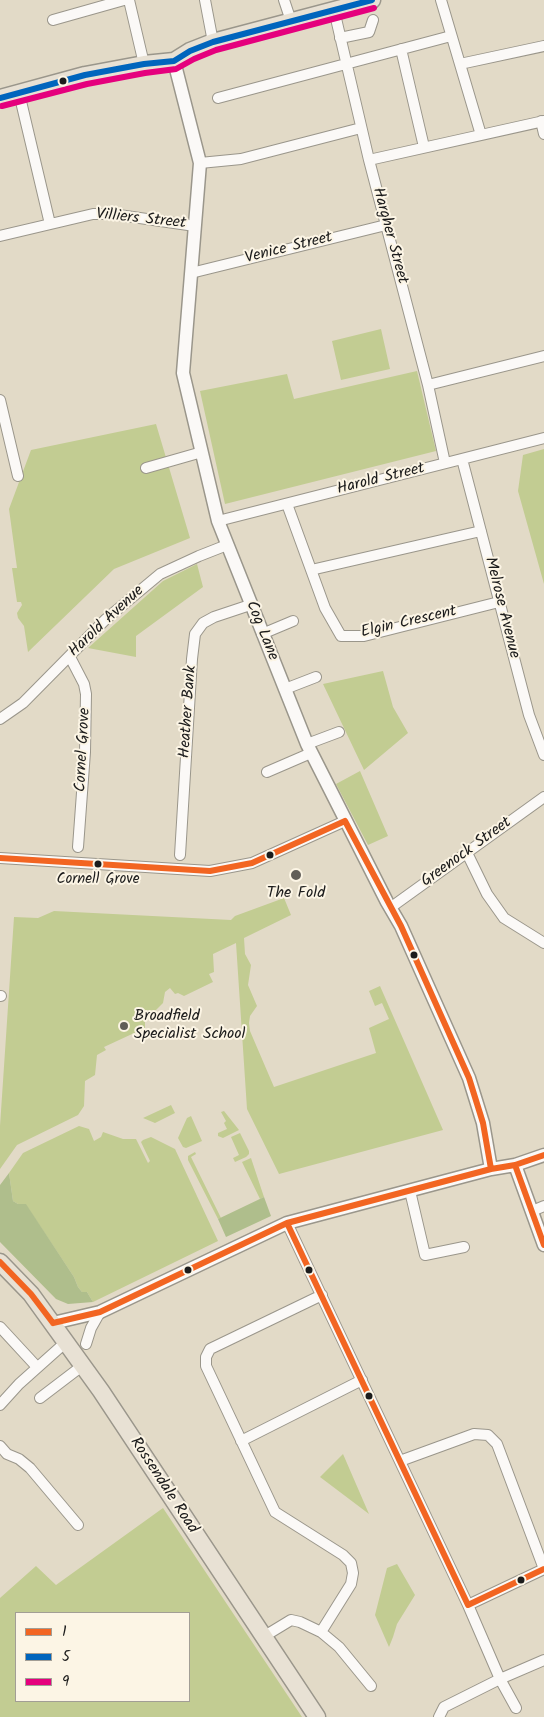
<!DOCTYPE html>
<html>
<head>
<meta charset="utf-8">
<style>
  body { margin:0 }
  #map { position:relative; width:544px; height:1717px; overflow:hidden; background:#e2dac7; font-family:Kalam,sans-serif }
  canvas { display:block }
  .legend { position:absolute; left:15px; top:1612px; width:175px; height:90px; box-sizing:border-box; background:#fcf5e5; border:1px solid #a29e95; margin:0; padding:6px 9px; list-style:none; font-size:15px; color:#1c1c1c }
  .legend li { display:flex; align-items:center; gap:10px; height:25px }
  .legend b { width:25px; border:1px solid #a29e95 }
</style>
</head>
<body>
<div id="map">
<canvas width="544" height="1717"></canvas>
<ul class="legend">
<li><b style="height:6px;background:#f26522"></b>1</li>
<li><b style="height:6px;background:#0065bd"></b>5</li>
<li><b style="height:6px;background:#e5007d"></b>9</li>
</ul>
</div>
<script>
const g = document.querySelector('canvas').getContext('2d');
g.lineJoin = 'round';
function fill(path, color) { g.fillStyle = color; g.fill(path, 'evenodd'); }
const toPath = rows => new Path2D(rows.map(r => 'M' + r).join(''));
function stroke(path, color, width, dash) { g.strokeStyle = color; g.lineWidth = width; g.lineCap = dash ? 'butt' : 'round'; g.setLineDash(dash || []); g.stroke(path); }
function label(font, color, halo, rows, align = 'center') {
  g.font = font + ' Kalam,sans-serif'; g.lineWidth = 4; g.setLineDash([]); g.textBaseline = 'middle'; g.strokeStyle = halo; g.fillStyle = color; for (const [text, x, y, turn = 0] of rows) {
    g.save(); g.translate(x, y); g.rotate((+turn || 0) * Math.PI / 180); g.textAlign = isNaN(turn) ? turn : align; if (halo) g.strokeText(text, 0, 0); g.fillText(text, 0, 0); g.restore();
  }
}
fill(toPath([
  [381,329,390,369,341,380,332,341],
  [417,371,436,451,225,504,200,391,287,374,294,399],
  [156,424,190,538,114,569,28,652,24,626,18,618,17,613,22,605,21,602,17,602,12,568,17,568,9,509,31,450],
  [544,449,544,584,518,491,523,455],
  [197,564,203,587,136,636,136,657,88,648,163,581],
  [383,671,393,707,408,733,364,770,323,684],
  [360,771,388,836,368,845,336,784],
  [284,898,291,915,244,938,245,954,251,965,248,985,257,1006,250,1016,249,1023,250,1031,274,1087,376,1053,369,1028,389,1019,382,1003,375,1006,369,991,380,986,443,1130,279,1174,247,1109,236,943,213,954,214,972,209,974,213,982,184,996,178,993,175,994,170,988,165,992,163,1003,145,1021,145,1028,104,1047,106,1050,97,1055,95,1075,85,1081,84,1106,78,1115,17,1145,0,1169,0,1126,14,917,38,918,54,911,231,920,235,916],
  [171,1105,175,1113,155,1123,143,1118],
  [224,1111,239,1130,223,1138,218,1136,218,1133,227,1129,224,1123,226,1121,221,1112],
  [191,1116,202,1141,186,1148,183,1147,178,1138,187,1118],
  [79,1126,89,1129,94,1141,101,1137,103,1132,123,1139,136,1139,148,1163,150,1161,141,1142,143,1140,151,1137,175,1149,218,1241,93,1302,87,1292,82,1292,78,1287,74,1277,26,1205,18,1204,13,1201,9,1173,23,1153],
  [240,1133,249,1151,249,1154,246,1157,235,1162,233,1158,239,1155,231,1137],
  [195,1152,196,1154,191,1157,221,1218,218,1219,188,1160,188,1156],
  [251,1158,264,1197,260,1199,242,1162],
  [343,1454,369,1514,320,1477],
  [163,1508,302,1717,0,1717,0,1598,36,1566,56,1585],
  [189,1613,189,1701,16,1701,16,1613],
  [397,1564,415,1595,397,1624,393,1637,389,1647,375,1615,387,1568]
]), '#c2cc92');
fill(toPath([
  [9,1173,13,1201,18,1204,26,1204,74,1277,78,1287,82,1292,87,1292,93,1302,68,1304,56,1299,0,1242,0,1185],
  [264,1197,271,1216,226,1237,218,1219]
]), '#afbe8c');
const minor = toPath([
  [129,0,144,64],
  [205,0,213,42],
  [284,0,291,21],
  [441,0,481,135],
  [334,10,369,160,428,385,445,463],
  [53,20,124,0],
  [340,38,369,32,373,20],
  [401,49,424,147],
  [460,64,544,46],
  [19,93,50,224],
  [218,98,451,36],
  [541,121,544,134],
  [369,160,544,121],
  [200,163,241,159,361,128],
  [0,236,93,214,112,214,195,226],
  [191,273,386,225],
  [428,385,544,356],
  [0,400,18,476],
  [462,459,529,715,544,755],
  [146,468,202,452],
  [287,504,325,608,341,636,364,636,499,602],
  [218,521,544,438],
  [311,570,481,531],
  [262,634,293,621],
  [70,657,84,684,86,694,85,752,78,847],
  [285,689,316,677],
  [0,719,23,703,106,619,160,574,199,556,227,545],
  [307,744,339,732],
  [267,772,311,753],
  [467,853,487,894,504,918,544,943],
  [180,855,192,659,195,634,203,623,214,617,250,605],
  [0,858,210,871,252,863,345,821],
  [390,908,544,797],
  [0,996,1,996],
  [410,1191,425,1255,464,1247],
  [532,1211,544,1206],
  [287,1223,468,1605,500,1679,516,1708],
  [0,1327,37,1367],
  [86,1344,91,1328,100,1312],
  [40,1398,82,1366],
  [0,1405,19,1384,66,1342],
  [241,1441,362,1380],
  [0,1446,7,1454,19,1459,30,1468,78,1525],
  [400,1461,474,1434,488,1435,497,1444,544,1569],
  [468,1605,544,1569],
  [321,1632,351,1584,353,1573,351,1563,343,1555,275,1512,206,1366,206,1357,210,1349,322,1295],
  [263,1637,291,1620,300,1622,321,1632,339,1647,371,1686],
  [439,1717,444,1707,500,1679,544,1660]
]);
const tertiary = toPath([
  [174,61,200,163,183,373,218,521,307,744,387,902,401,926,469,1078,483,1123,491,1169],
  [515,1165,544,1245],
  [53,1323,100,1312,287,1223,491,1169,515,1165,544,1155]
]);
const primary = toPath([
  [0,98,85,75,144,64,174,61,190,51,213,42,372,0]
]);
const trunk = toPath([
  [0,1262,31,1294,101,1391,317,1717]
]);
stroke(minor, '#9a968b', 12);
stroke(tertiary, '#9a968b', 15);
stroke(primary, '#9a968b', 19);
stroke(trunk, '#9a968b', 19);
stroke(minor, '#fbf9f7', 10);
stroke(tertiary, '#fbf9f7', 12);
stroke(primary, '#e8e1d4', 16);
stroke(trunk, '#e8e1d4', 16);
stroke(toPath([
  [345,821,401,926,469,1078,483,1123,491,1169],
  [0,858,210,871,252,863,345,821],
  [515,1165,544,1245],
  [287,1223,468,1605,544,1569],
  [0,1262,31,1294,53,1323],
  [53,1323,100,1312,287,1223,491,1169,515,1165,544,1155]
]), '#f26522', 6);
stroke(toPath([
  [0,98,85,75,144,64,174,61,190,51,213,42,372,0]
]), '#0065bd', 6);
stroke(toPath([
  [2,106,87,84,145,73,176,69,194,59,216,50,374,8]
]), '#e5007d', 6);
for (const [x, y, r, color] of [
  [63,81,4.5,"#1c1c1c"],
  [270,855,4.5,"#1c1c1c"],
  [98,864,4.5,"#1c1c1c"],
  [296,875,6,"#615e58"],
  [414,955,4.5,"#1c1c1c"],
  [124,1026,5,"#615e58"],
  [188,1270,4.5,"#1c1c1c"],
  [309,1270,4.5,"#1c1c1c"],
  [369,1396,4.5,"#1c1c1c"],
  [521,1580,4.5,"#1c1c1c"]
]) { const dot = new Path2D(); dot.arc(x, y, r, 0, 2 * Math.PI); g.fillStyle = color; g.fill(dot); stroke(dot, '#fcf5e5', 2); }
label('15px', '#1c1c1c', '#fcf5e5', [
  ["Cornell Grove",98,880]
]);
label('16px', '#1c1c1c', '#fcf5e5', [
  ["Villiers Street",141,220,6],
  ["Hargher Street",389,236,75],
  ["Venice Street",289,249,-14],
  ["Harold Street",381,480,-14],
  ["Melrose Avenue",501,608,76],
  ["Harold Avenue",107,622,-43],
  ["Elgin Crescent",409,623,-13],
  ["Cog Lane",261,631,68],
  ["Heather Bank",189,712,-86],
  ["Cornel Grove",84,750,-87],
  ["Greenock Street",467,853,-36],
  ["Rossendale Road",163,1486,57]
]);
label('16px', '#1c1c1c', '#fcf5e5', [
  ["The Fold",296,894],
  ["Broadfield",134,1017,"left"],
  ["Specialist School",134,1035,"left"]
]);
</script>
</body>
</html>
